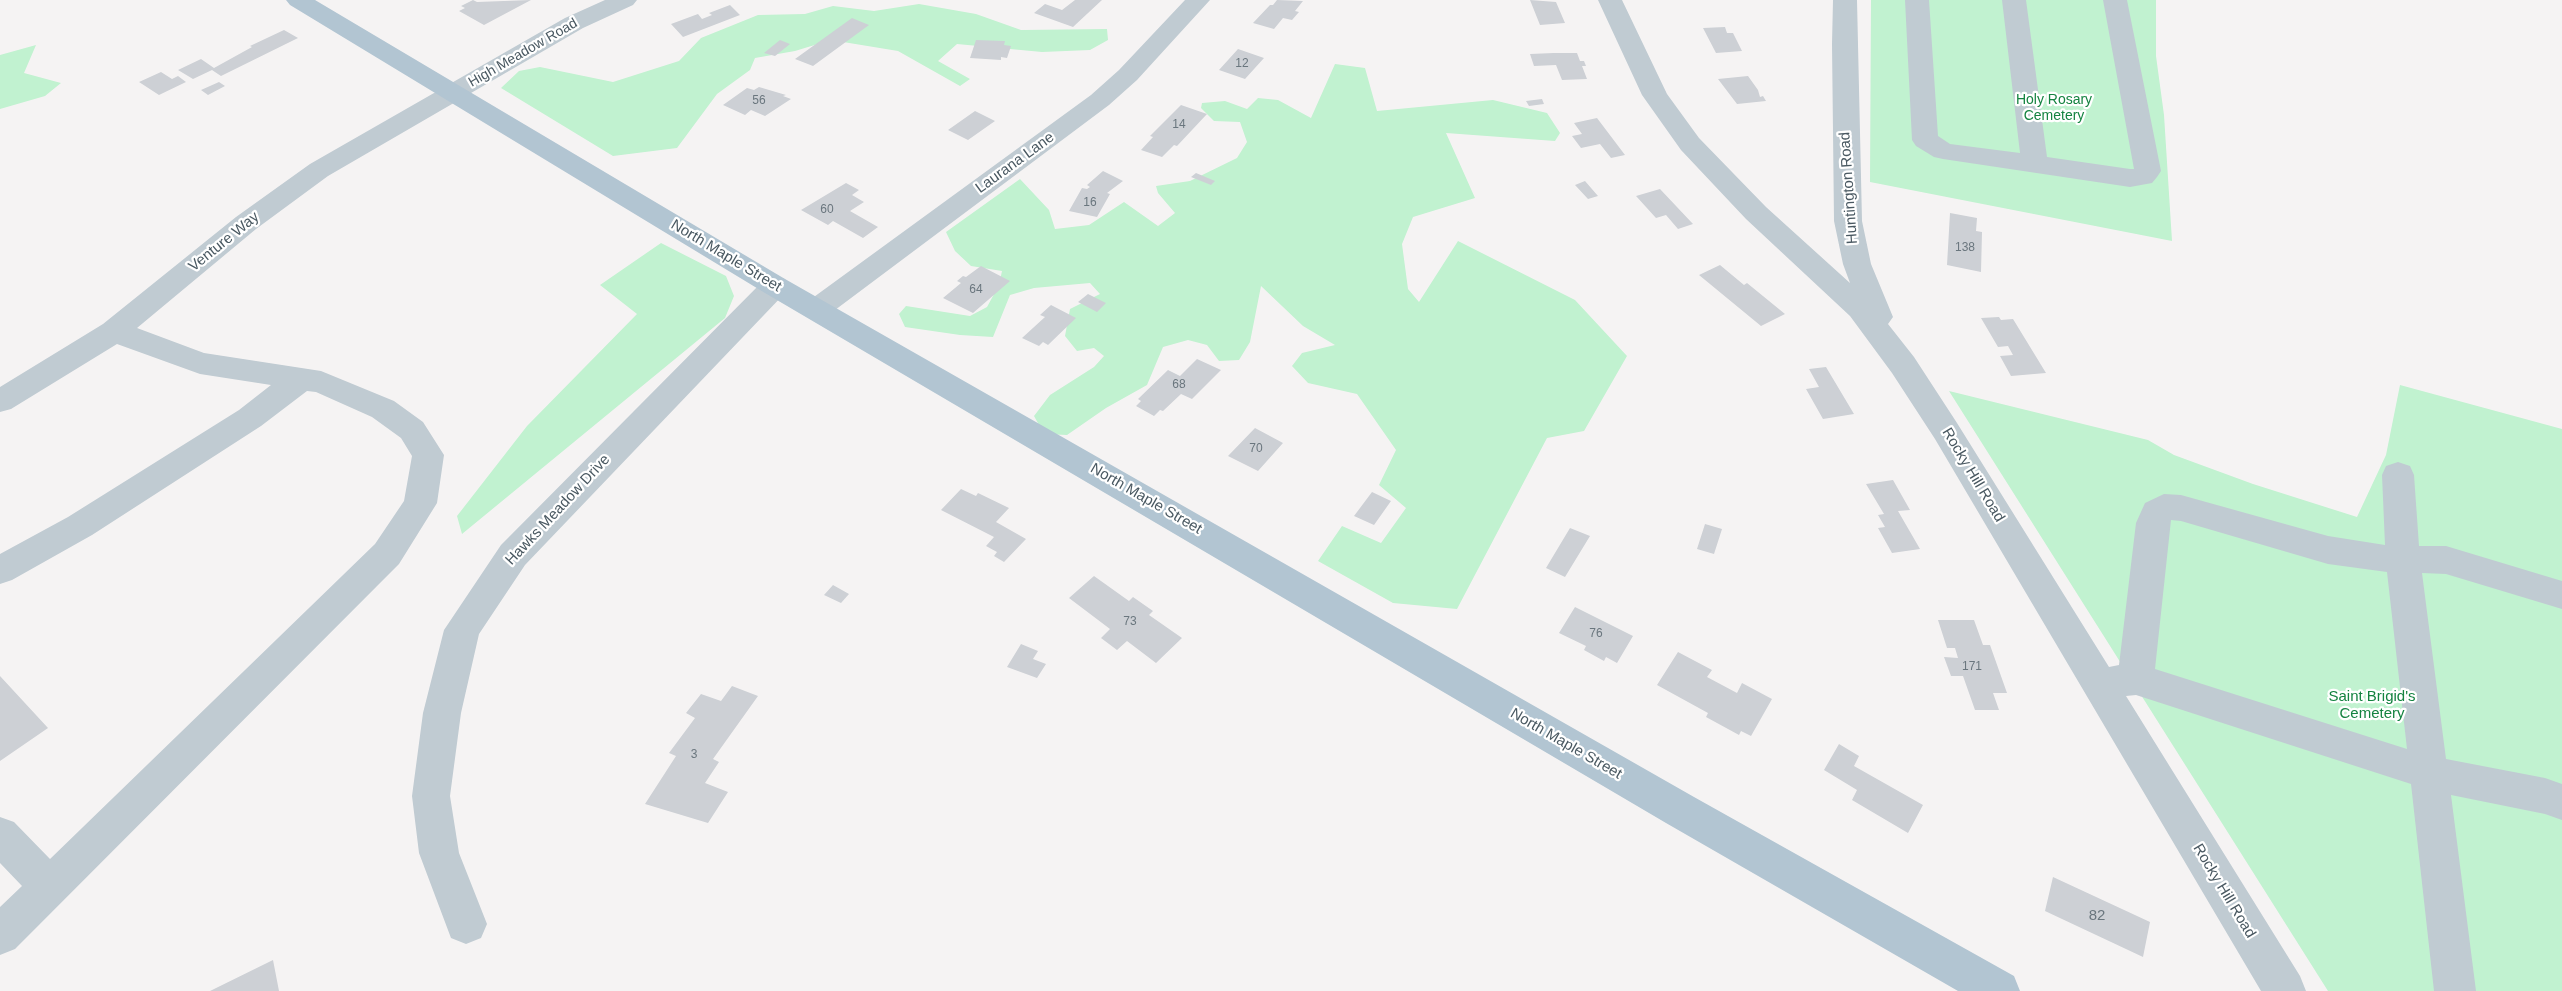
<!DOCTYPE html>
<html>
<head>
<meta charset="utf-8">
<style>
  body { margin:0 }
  canvas { display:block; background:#f5f3f3 }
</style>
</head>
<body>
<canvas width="2562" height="991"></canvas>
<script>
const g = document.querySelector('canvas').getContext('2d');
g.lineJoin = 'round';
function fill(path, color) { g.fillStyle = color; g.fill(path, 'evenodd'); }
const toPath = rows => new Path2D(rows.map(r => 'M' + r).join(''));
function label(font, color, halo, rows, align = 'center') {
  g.font = font + ' Arial,sans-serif'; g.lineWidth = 4.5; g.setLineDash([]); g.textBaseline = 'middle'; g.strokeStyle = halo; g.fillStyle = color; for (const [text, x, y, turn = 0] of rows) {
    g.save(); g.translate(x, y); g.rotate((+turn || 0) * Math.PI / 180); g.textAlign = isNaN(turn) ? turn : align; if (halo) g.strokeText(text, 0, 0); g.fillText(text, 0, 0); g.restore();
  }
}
fill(toPath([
  [1871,0,2156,0,2156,56,2164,115,2172,241,1870,182],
  [919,4,976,14,1021,30,1107,29,1108,40,1090,50,1042,52,957,44,938,61,970,79,960,86,898,51,831,40,795,51,755,58,750,70,717,94,677,148,613,156,501,88,519,71,540,67,613,82,679,61,701,38,758,15,805,14,833,6,874,11],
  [36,45,24,73,61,83,45,96,0,109,0,55],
  [1335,64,1365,68,1377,111,1493,100,1547,113,1560,133,1555,141,1446,133,1475,198,1413,217,1402,244,1408,289,1419,302,1458,241,1575,300,1627,356,1584,431,1547,438,1457,609,1393,603,1318,561,1342,526,1381,543,1406,508,1379,485,1396,450,1357,394,1308,383,1292,366,1302,353,1335,345,1303,326,1261,286,1250,342,1239,360,1219,361,1207,345,1188,340,1163,347,1147,385,1106,408,1067,435,1044,434,1034,416,1050,395,1094,367,1104,356,1094,348,1077,351,1065,336,1070,309,1100,294,1090,283,1034,288,1010,295,993,337,960,335,905,327,899,314,906,306,970,316,987,307,999,285,1002,271,971,266,955,251,946,232,1020,179,1049,210,1055,229,1089,225,1124,202,1158,226,1175,213,1158,193,1156,186,1190,181,1237,158,1247,142,1240,122,1214,121,1201,108,1202,103,1225,101,1247,109,1258,98,1278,100,1311,118],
  [661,243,726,276,734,296,725,318,462,534,457,516,527,426,637,314,600,285],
  [2400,385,2562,429,2562,991,2328,991,1949,391,2148,440,2174,455,2253,484,2357,517,2386,455]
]), '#c1f2d0');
fill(toPath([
  [473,0,477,2,531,0,484,25,459,11,465,8,461,6],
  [1075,0,1102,0,1073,27,1034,13,1045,4,1062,10],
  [1277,0,1303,1,1295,11,1299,12,1292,20,1283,18,1274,29,1253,23,1270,5,1273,5],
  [1530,0,1556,2,1565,23,1540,25],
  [730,5,740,15,683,37,671,24,698,14,702,19,712,15,709,13],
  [852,18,869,25,813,66,795,59],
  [1725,27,1727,33,1733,33,1742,51,1716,53,1703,28],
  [284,30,298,38,221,76,212,70,193,79,178,70,201,59,214,68,252,47,250,46],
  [780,40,790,44,775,56,764,53],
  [976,40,1005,41,1004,45,1011,46,1007,58,1001,57,1001,60,970,58],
  [1238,49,1264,58,1245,79,1219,70],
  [1554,53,1577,53,1580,61,1584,61,1586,66,1582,66,1587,79,1562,80,1556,65,1534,66,1530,54],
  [161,72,172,79,178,76,186,82,159,95,139,82],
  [1748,76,1758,90,1760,97,1763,96,1766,101,1737,104,1718,79],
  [219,82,225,86,208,95,201,90],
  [759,87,786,95,783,96,791,99,765,116,751,110,745,115,723,105,747,88,754,90],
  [1542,99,1544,104,1529,106,1526,101],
  [1181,105,1207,114,1177,146,1174,145,1162,157,1141,150,1153,137,1150,136],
  [975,111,995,121,968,140,948,130],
  [1597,118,1625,155,1611,158,1600,144,1581,148,1572,136,1582,134,1574,123],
  [1103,171,1123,181,1107,193,1110,194,1097,217,1069,211,1082,188,1087,189,1090,187,1087,185],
  [1196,173,1215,181,1211,185,1191,177],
  [1585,181,1598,196,1588,199,1575,185],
  [846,183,859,190,852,195,864,202,850,211,878,227,863,238,833,221,828,225,801,210],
  [1660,189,1693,224,1678,229,1666,215,1656,218,1636,196],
  [1950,213,1977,218,1976,231,1982,232,1981,272,1947,265],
  [1720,265,1744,285,1747,283,1785,314,1761,326,1699,275],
  [981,266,1010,281,973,313,943,298,961,283,957,281,963,276,966,277],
  [1088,294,1106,303,1097,312,1078,302],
  [1051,305,1076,318,1048,345,1043,342,1039,346,1022,338,1045,317,1040,315],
  [1999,317,2001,320,2013,319,2046,373,2011,376,2000,356,2013,355,2008,346,1998,347,1981,318],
  [1197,359,1221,370,1192,399,1181,394,1163,411,1160,410,1154,416,1136,406,1141,401,1138,399,1168,370,1180,376],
  [1826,367,1854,414,1823,419,1806,389,1819,387,1809,369],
  [1255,428,1283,443,1258,471,1228,456],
  [1893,480,1910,510,1898,511,1920,549,1892,553,1878,528,1885,527,1878,515,1884,514,1866,484],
  [961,489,976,496,978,493,1009,508,996,522,1026,539,1004,562,994,556,997,552,986,546,994,537,941,510],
  [1372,492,1391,501,1374,525,1354,516],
  [1705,524,1722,529,1714,554,1697,549],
  [1570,528,1590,536,1565,577,1546,568],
  [1094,576,1129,601,1133,597,1153,611,1149,615,1182,638,1156,663,1127,641,1117,650,1101,638,1110,629,1069,598],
  [833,585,849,594,841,603,824,595],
  [1575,607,1633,636,1617,663,1606,657,1604,661,1584,650,1586,646,1559,633],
  [1938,620,1974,620,1983,645,1990,645,2007,693,1993,693,1999,710,1975,710,1963,676,1951,676,1944,657,1958,658,1955,648,1947,648],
  [1021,644,1038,651,1033,659,1046,664,1037,678,1007,667],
  [1678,652,1712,670,1707,677,1737,693,1742,683,1772,699,1751,736,1741,731,1739,735,1706,717,1708,713,1657,685],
  [0,676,48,728,0,761],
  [732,686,758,696,713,759,719,762,705,783,728,792,708,823,645,804,676,756,669,753,695,718,686,713,701,694,721,701],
  [1839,744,1859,756,1854,766,1923,805,1908,833,1852,800,1857,790,1824,770],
  [2053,877,2150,922,2143,957,2045,911],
  [273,960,279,991,210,991]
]), '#cdd0d5');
fill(toPath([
  [605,0,637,0,633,5,583,28,328,176,256,229,137,328,204,353,321,371,394,401,423,422,444,455,437,503,399,564,15,949,0,955,0,907,22,886,0,863,0,817,14,822,50,859,375,544,404,501,412,456,401,438,372,417,316,392,307,391,261,426,92,535,12,580,0,584,0,554,68,517,239,410,271,385,200,374,117,344,11,409,0,412,0,387,103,324,236,217,310,164,565,18,605,0],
  [1185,0,1210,0,1137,80,1109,105,827,316,817,319,807,316,802,309,807,302,1091,95,1119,70,1185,0],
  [1598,0,1622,0,1667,94,1699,138,1766,207,1850,283,1843,264,1834,221,1832,44,1833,0,1857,0,1862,221,1871,264,1893,317,1888,324,1914,357,1957,423,2109,667,2119,665,2136,523,2145,503,2164,494,2181,495,2328,536,2385,545,2382,475,2386,466,2398,462,2410,466,2414,475,2419,546,2446,546,2562,581,2562,609,2446,574,2422,573,2446,759,2545,778,2562,784,2562,820,2545,814,2451,795,2476,991,2434,991,2411,784,2136,695,2126,696,2300,976,2306,991,2261,991,1935,439,1892,373,1850,316,1746,219,1681,150,1642,95,1598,0],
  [2171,520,2181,521,2328,564,2387,572,2407,749,2155,669,2171,520],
  [1905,0,1929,0,1938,136,1950,144,2020,153,2002,0,2026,0,2047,157,2130,169,2134,169,2103,0,2127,0,2161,171,2157,177,2152,183,2130,187,1943,159,1934,157,1916,146,1912,140,1905,0],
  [775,276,785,279,790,286,785,293,525,565,479,634,461,713,450,796,459,853,487,924,481,938,466,944,451,938,419,853,412,796,423,713,444,630,501,545,765,279,775,276]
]), '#c0cbd2');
fill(toPath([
  [286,0,315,0,785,279,1694,797,2014,976,2020,991,1958,991,1666,823,765,293,290,5,286,0]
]), '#b2c5d2');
label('12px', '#6a767e', null, [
  ["12",1242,64],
  ["56",759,101],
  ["14",1179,125],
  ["16",1090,203],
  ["60",827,210],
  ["138",1965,248],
  ["64",976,290],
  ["68",1179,385],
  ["70",1256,449],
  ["73",1130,622],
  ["76",1596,634],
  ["171",1972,667],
  ["3",694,755]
]);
label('14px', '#495861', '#fff', [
  ["High Meadow Road",523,53,-30]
]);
label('14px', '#148340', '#fff', [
  ["Holy Rosary",2054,100],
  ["Cemetery",2054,116]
]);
label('15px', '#495861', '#fff', [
  ["Laurana Lane",1015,163,-36],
  ["Huntington Road",1849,188,-94],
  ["Venture Way",224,242,-39],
  ["North Maple Street",726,256,31],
  ["Rocky Hill Road",1973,475,59],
  ["North Maple Street",1146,499,30],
  ["Hawks Meadow Drive",558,510,-47],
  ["North Maple Street",1566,744,30],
  ["Rocky Hill Road",2224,891,59]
]);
label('15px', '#148340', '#fff', [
  ["Saint Brigid's",2372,697],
  ["Cemetery",2372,714]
]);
label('15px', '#6a767e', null, [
  ["82",2097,916]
]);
</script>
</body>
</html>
